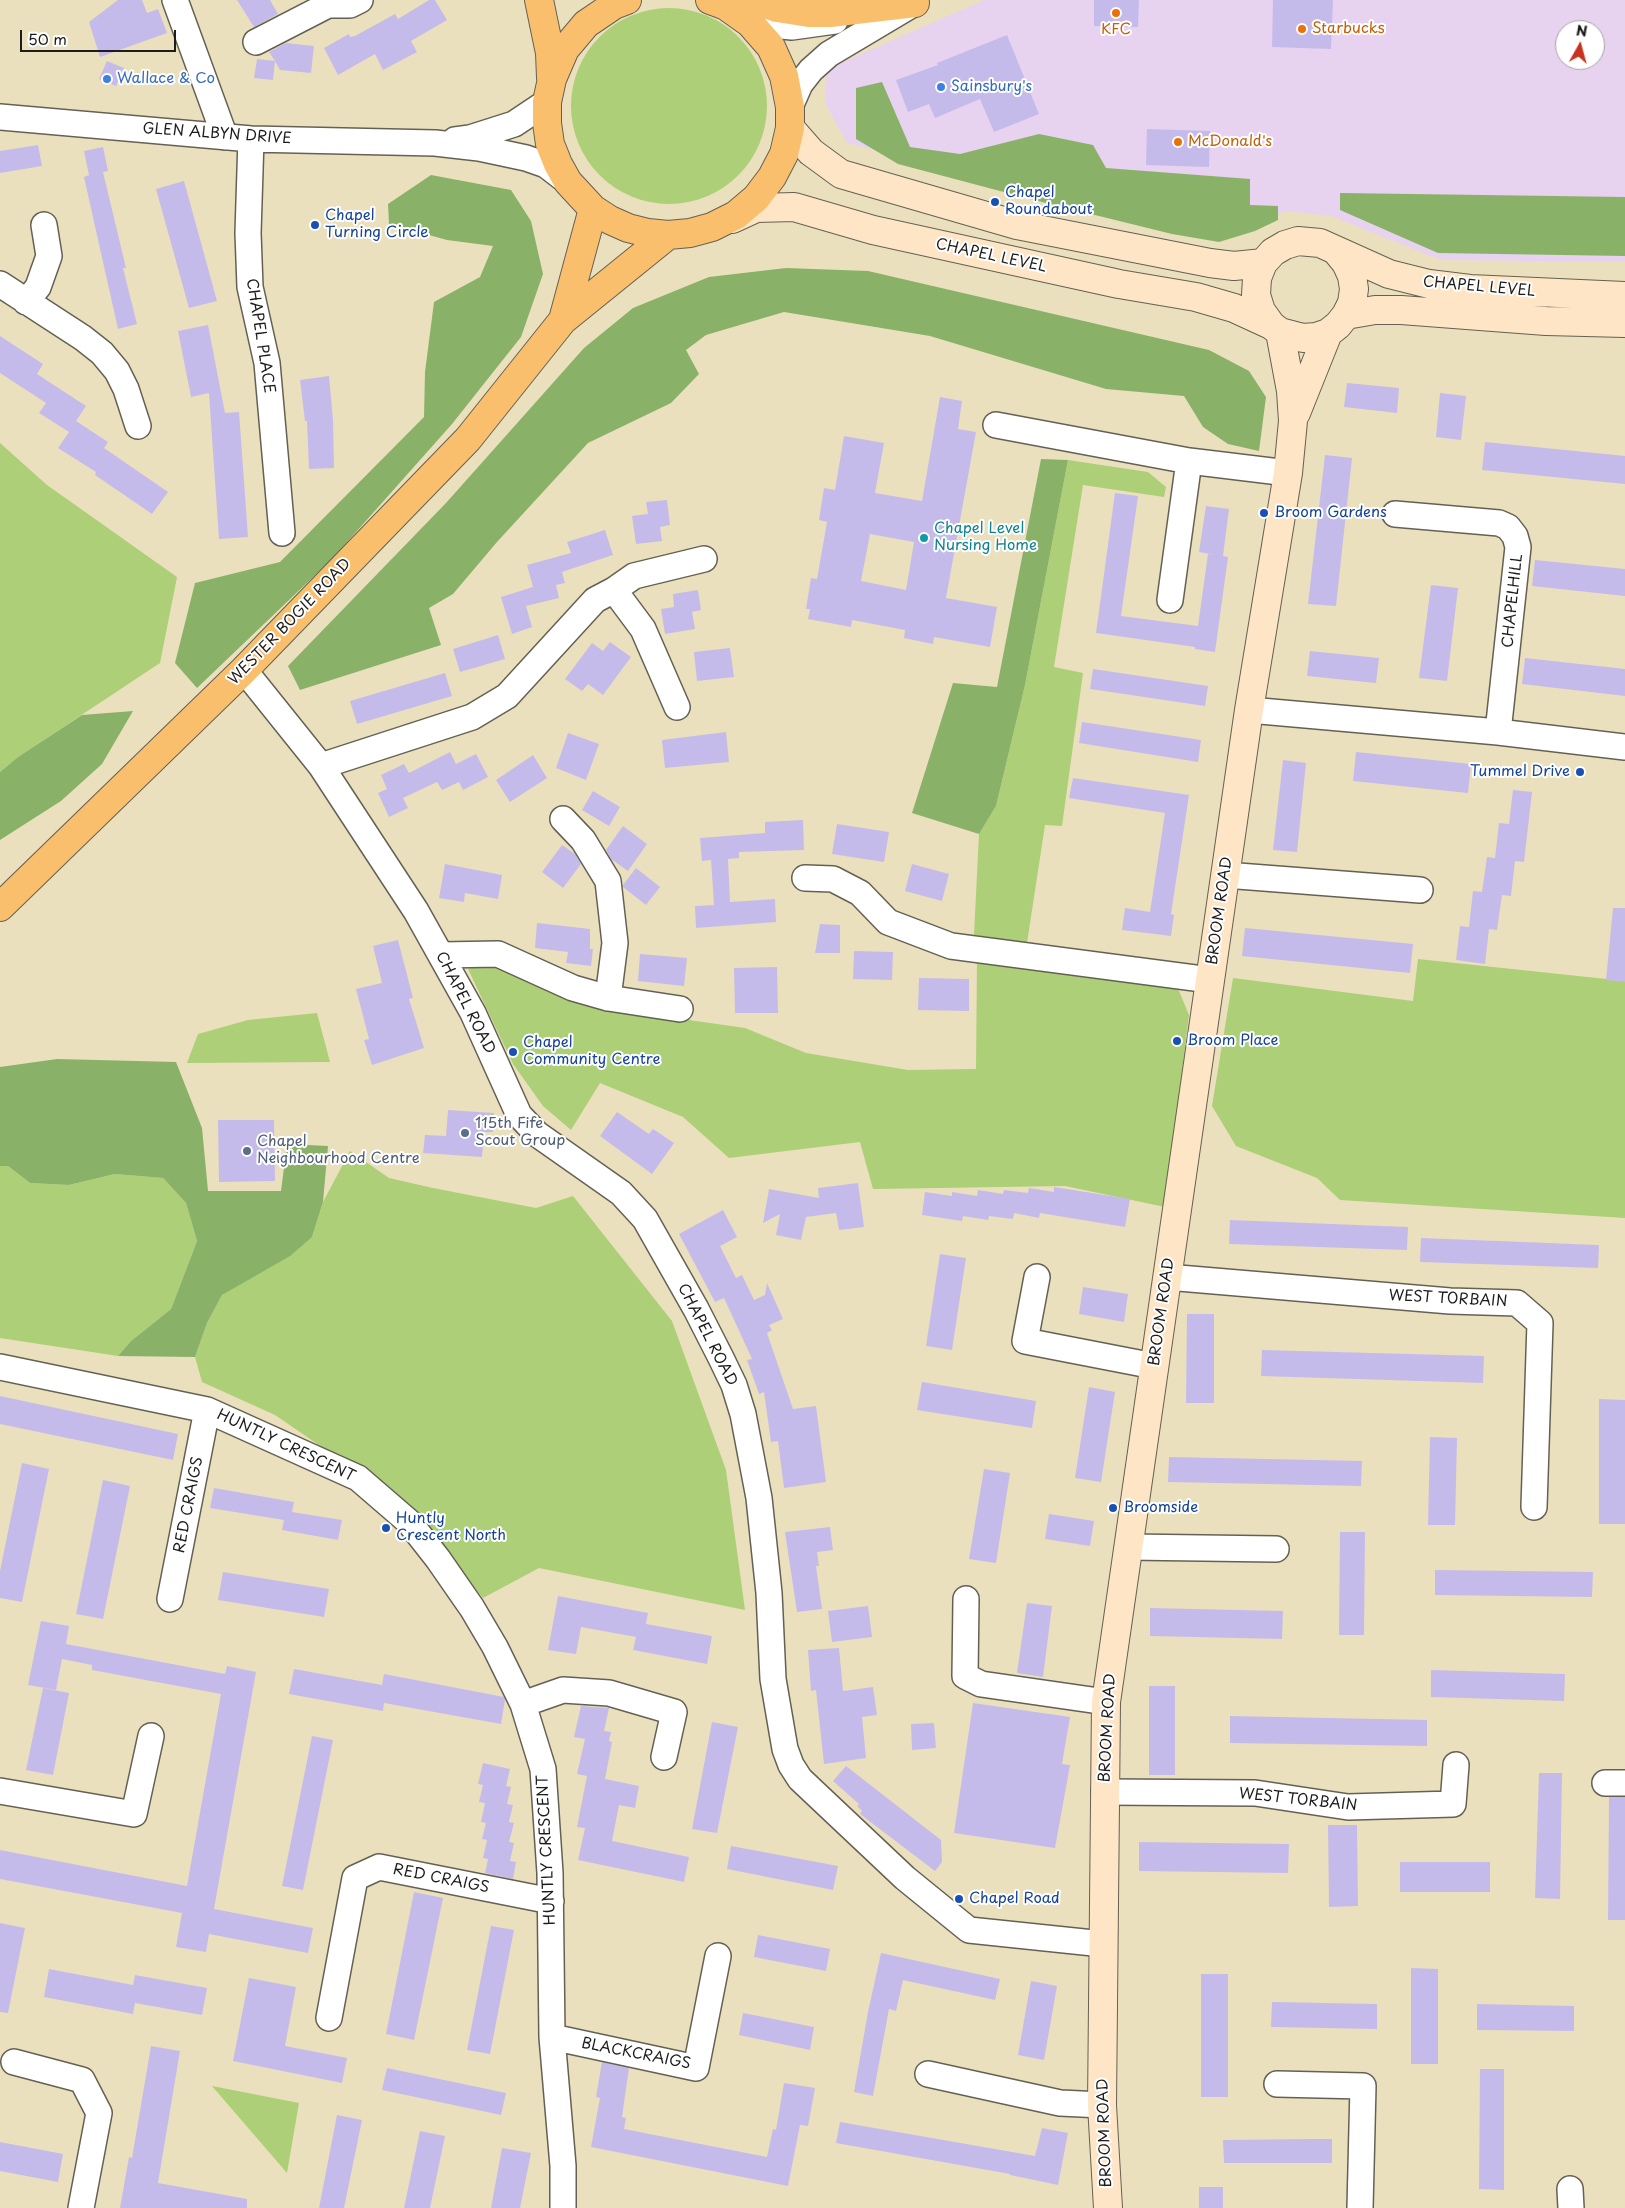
<!DOCTYPE html>
<html>
<head>
<meta charset="utf-8">
<style>
  body { margin:0 }
  #map { position:relative; width:1625px; height:2208px; overflow:hidden; background:#ebe0bd; font-family:"Playpen Sans",sans-serif }
  canvas { display:block }
  .north { position:absolute; left:1555px; top:20px; width:50px; height:50px; box-sizing:border-box; background:#fff; border:1px solid #a4a4a4; border-radius:50%; rotate:7deg; font-size:14px; font-weight:700; line-height:20px; text-align:center; color:#1c1c1c }
  .north::after { content:''; display:block; margin:auto; width:18px; height:22px; background:#c8321e; clip-path:polygon(50% 0,100% 100%,50% 72%,0 100%) }
  .scale { position:absolute; left:20px; top:30px; width:156px; height:22px; box-sizing:border-box; border:2px solid #1c1c1c; border-top:0; padding-left:6px; font-size:15px; line-height:18px; white-space:nowrap; color:#1c1c1c; -webkit-text-stroke:4px #fff; paint-order:stroke }
</style>
</head>
<body>
<div id="map">
<canvas width="1625" height="2208"></canvas>
<div class="north">N</div>
<div class="scale">50 m</div>
</div>
<script>
const g = document.querySelector('canvas').getContext('2d');
g.lineJoin = 'round';
function fill(path, color) { g.fillStyle = color; g.fill(path, 'evenodd'); }
const toPath = rows => new Path2D(rows.map(r => 'M' + r).join(''));
function stroke(path, color, width, dash) { g.strokeStyle = color; g.lineWidth = width; g.lineCap = dash ? 'butt' : 'round'; g.setLineDash(dash || []); g.stroke(path); }
function label(font, color, halo, rows, align = 'center') {
  g.font = font + ' "Playpen Sans",sans-serif'; g.lineWidth = 4; g.setLineDash([]); g.textBaseline = 'middle'; g.strokeStyle = halo; g.fillStyle = color; for (const [text, x, y, turn = 0] of rows) {
    g.save(); g.translate(x, y); g.rotate((+turn || 0) * Math.PI / 180); g.textAlign = isNaN(turn) ? turn : align; if (halo) g.strokeText(text, 0, 0); g.fillText(text, 0, 0); g.restore();
  }
}
fill(toPath([
  [984,0,1625,0,1625,262,1441,260,1331,216,1285,211,1224,241,847,143,825,103,827,69],
  [1565,30,1595,30,1595,60,1565,60]
]), '#e7d2ef');
fill(toPath([
  '571 106a98 98 0 1 1 196 0a98 98 0 1 1-196 0Z',
  [0,443,47,485,177,577,160,663,18,757,0,772],
  [1068,460,1148,472,1166,487,1164,497,1083,485,1054,667,1083,673,1062,826,1045,825,1027,943,974,935,979,834,996,806,1025,685],
  [977,959,1177,986,1189,1015,1165,1207,1065,1186,873,1189,860,1142,729,1158,683,1117,600,1083,571,1130,543,1106,513,1064,468,969,480,965,499,964,668,1017,745,1028,806,1053,908,1070,976,1069],
  [1418,959,1625,981,1625,1218,1340,1200,1317,1178,1236,1146,1212,1106,1233,978,1413,1001],
  [317,1013,330,1062,187,1063,198,1034,248,1020],
  [350,1151,389,1178,433,1188,536,1208,573,1196,672,1321,726,1470,745,1610,539,1568,483,1598,411,1508,275,1415,202,1382,195,1357,207,1323,222,1295,312,1237,323,1202],
  [0,1166,8,1166,30,1183,69,1185,115,1174,163,1178,186,1203,197,1241,171,1309,131,1341,118,1356,0,1338],
  [212,2086,299,2103,287,2173]
]), '#accf77');
fill(toPath([
  [882,82,910,147,960,154,1039,134,1093,145,1106,168,1250,179,1250,205,1278,206,1278,220,1255,231,1219,242,1172,234,1034,200,898,164,856,139,856,88],
  [431,175,511,190,531,221,543,274,521,337,452,424,333,558,197,688,175,663,195,583,280,562,424,417,425,372,434,302,480,277,493,246,447,240,389,224,388,204],
  [1340,193,1625,197,1625,256,1438,253,1340,210],
  [786,268,868,271,1209,350,1249,371,1266,397,1259,451,1228,444,1203,427,1184,396,1106,389,930,336,784,312,706,335,686,350,699,374,671,403,588,443,497,542,453,594,429,608,441,645,300,690,288,666,446,503,584,348,633,308,709,277],
  [1041,459,1068,460,1025,685,996,806,979,834,912,813,953,683,997,687],
  [133,711,102,764,61,801,0,840,0,772,18,757,82,715],
  [57,1059,176,1062,202,1128,208,1191,281,1191,287,1144,328,1146,323,1202,312,1237,290,1256,222,1295,207,1323,195,1357,118,1356,131,1341,171,1309,197,1241,186,1203,163,1178,115,1174,69,1185,30,1183,8,1166,0,1166,0,1067]
]), '#89b268');
fill(toPath([
  [118,0,142,0,147,13,158,9,167,33,100,57,89,22],
  [237,0,270,0,278,14,254,27],
  [429,0,435,0,447,20,411,41,417,52,383,70,375,54,338,75,324,48,349,34,350,37,355,36,395,14,398,19],
  [1094,0,1139,0,1138,27,1094,26],
  [1273,0,1333,0,1331,49,1272,47],
  [1007,35,1039,114,994,132,980,99,935,118,929,104,908,112,896,80,938,65,937,63],
  [286,43,314,46,311,73,280,70,275,61,273,80,254,78,257,59,275,61,269,52],
  [107,61,124,68,116,86,99,79],
  [1147,129,1210,131,1209,167,1146,165],
  [38,145,42,166,0,173,0,151],
  [103,147,108,171,103,172,126,268,123,268,137,324,118,329,84,177,89,175,84,151],
  [184,181,217,301,189,308,156,189],
  [208,325,225,413,239,412,248,537,219,539,209,393,191,397,178,331],
  [0,336,43,364,37,374,86,406,76,421,108,442,104,448,168,492,152,514,95,475,96,472,58,448,69,432,39,413,46,403,0,373],
  [329,376,333,420,334,468,309,469,307,421,305,421,300,380],
  [1347,383,1399,388,1397,413,1344,407],
  [1440,393,1466,396,1461,440,1436,437],
  [940,397,962,401,958,429,976,432,946,598,997,607,990,647,934,637,933,644,904,638,905,630,852,620,851,627,808,619,810,609,806,609,811,578,817,579,827,522,819,520,824,488,835,490,844,436,884,443,875,493,922,501],
  [870,534,914,542,906,590,861,581],
  [1485,442,1625,456,1625,484,1482,470],
  [1325,455,1352,458,1336,606,1308,604],
  [1115,493,1138,496,1121,616,1198,626,1208,554,1216,555,1199,552,1206,506,1229,509,1223,556,1228,557,1215,652,1195,649,1195,647,1096,633],
  [667,500,670,525,660,527,662,541,636,544,632,516,648,514,646,502],
  [605,530,613,555,562,572,565,583,556,585,559,598,526,606,532,627,512,634,501,597,533,587,527,565,571,553,567,542],
  [1535,560,1625,569,1625,596,1532,586],
  [1431,585,1458,588,1447,681,1419,678],
  [698,590,701,610,692,612,695,629,665,634,661,609,674,607,673,594],
  [498,635,505,659,460,672,453,649],
  [610,642,631,657,603,695,588,684,582,691,565,679,592,643,603,651],
  [730,648,734,677,697,681,694,652],
  [1310,651,1379,658,1376,683,1307,676],
  [1525,658,1625,669,1625,696,1522,684],
  [1093,669,1208,686,1205,706,1090,689],
  [445,673,452,696,357,724,350,701],
  [1082,722,1201,740,1198,762,1079,743],
  [726,732,729,762,665,768,662,740],
  [568,733,599,744,586,780,556,768],
  [450,752,456,764,476,754,488,777,463,790,459,782,442,790,437,782,403,798,408,808,389,817,378,793,387,789,381,775,404,764,409,773],
  [1356,752,1471,764,1468,793,1353,781],
  [533,755,547,778,510,802,496,780],
  [1283,760,1306,763,1297,852,1273,850],
  [1073,778,1189,795,1171,914,1174,915,1171,936,1122,930,1125,908,1150,912,1165,813,1069,798],
  [1513,790,1532,792,1524,862,1515,861,1511,896,1502,895,1497,930,1489,929,1485,964,1456,960,1460,926,1469,927,1473,891,1482,892,1487,857,1495,858,1499,823,1509,824],
  [593,791,620,807,609,826,582,810],
  [803,820,804,850,739,852,739,858,728,859,730,902,775,899,776,922,696,928,695,906,714,905,711,860,702,861,700,838,765,833,765,822],
  [837,824,889,832,884,862,832,854],
  [623,826,647,844,628,871,611,859,606,850],
  [562,845,575,854,581,864,563,888,542,872],
  [445,864,502,875,498,899,465,893,464,902,439,898],
  [912,864,949,874,942,901,905,891],
  [636,868,660,887,646,905,623,887,623,885],
  [1613,908,1625,908,1625,982,1606,980],
  [537,923,590,929,590,949,593,949,591,966,566,963,568,952,535,948],
  [820,924,840,925,840,953,815,953],
  [1245,928,1413,944,1410,973,1242,956],
  [398,940,413,998,409,999,424,1048,372,1065,364,1040,369,1039,356,989,382,983,373,946],
  [854,951,893,952,892,980,853,979],
  [640,954,687,958,684,986,638,981],
  [777,967,778,1013,735,1013,734,968],
  [919,978,969,979,969,1011,918,1010],
  [448,1110,494,1113,493,1132,484,1132,482,1157,423,1153,425,1135,446,1136],
  [617,1112,649,1134,653,1129,674,1143,652,1174,600,1136],
  [218,1120,274,1120,275,1181,219,1182],
  [858,1183,864,1227,839,1230,836,1213,806,1217,801,1240,776,1235,780,1214,763,1223,769,1189,819,1198,818,1188],
  [1054,1187,1130,1199,1125,1227,1040,1213,1039,1218,1014,1213,1013,1219,989,1216,988,1220,963,1216,962,1221,922,1215,925,1192,952,1196,952,1192,977,1196,978,1190,1003,1194,1004,1190,1028,1193,1029,1188,1054,1192],
  [723,1210,737,1237,720,1246,736,1278,742,1275,754,1300,765,1295,767,1283,783,1319,769,1325,772,1330,767,1333,793,1409,816,1406,826,1482,784,1488,778,1441,771,1442,764,1392,759,1394,747,1360,752,1359,724,1298,715,1302,679,1234],
  [1230,1220,1408,1227,1407,1250,1229,1244],
  [1421,1238,1599,1245,1598,1268,1420,1262],
  [940,1254,966,1258,952,1350,926,1346],
  [1083,1287,1128,1294,1124,1322,1079,1314],
  [1187,1314,1214,1314,1214,1403,1186,1403],
  [1262,1350,1484,1356,1483,1383,1261,1376],
  [922,1382,1036,1401,1032,1428,917,1410],
  [1089,1387,1115,1392,1101,1482,1075,1478],
  [0,1396,178,1434,173,1460,0,1424],
  [1599,1399,1625,1400,1625,1524,1599,1524],
  [1430,1437,1457,1438,1455,1525,1428,1525],
  [1169,1457,1362,1461,1361,1486,1168,1482],
  [22,1463,49,1469,22,1602,0,1598,0,1571],
  [984,1469,1010,1473,996,1563,969,1559],
  [103,1480,130,1486,103,1619,76,1614],
  [214,1488,294,1502,292,1512,342,1520,338,1540,282,1530,284,1520,210,1508],
  [1049,1514,1094,1521,1090,1546,1045,1539],
  [830,1527,833,1550,817,1552,819,1566,816,1566,822,1609,797,1612,785,1532],
  [1340,1532,1365,1532,1364,1635,1339,1635],
  [1435,1570,1593,1572,1592,1597,1435,1595],
  [223,1572,329,1589,324,1617,218,1600],
  [558,1596,648,1613,646,1624,712,1636,707,1664,633,1650,636,1637,581,1627,576,1654,548,1650],
  [1027,1603,1052,1606,1043,1677,1017,1673],
  [868,1606,872,1637,832,1642,828,1611],
  [1150,1608,1283,1611,1282,1639,1150,1636],
  [41,1621,69,1626,66,1644,225,1674,227,1666,256,1672,214,1909,313,1928,308,1953,209,1934,206,1952,176,1947,182,1913,0,1879,0,1850,187,1886,221,1694,92,1670,92,1665,62,1659,56,1690,28,1685],
  [839,1648,843,1691,873,1687,877,1715,862,1717,866,1758,824,1764,816,1690,811,1691,808,1650],
  [294,1669,382,1685,384,1674,504,1697,505,1700,501,1724,384,1703,383,1711,289,1694],
  [1431,1670,1565,1674,1564,1701,1431,1697],
  [1149,1686,1175,1686,1175,1775,1149,1775],
  [43,1688,69,1693,53,1775,26,1770],
  [973,1703,1070,1717,1062,1764,1070,1765,1055,1848,954,1833],
  [581,1706,609,1708,604,1731,611,1732,609,1741,612,1742,605,1779,639,1786,635,1808,619,1805,612,1841,689,1857,684,1882,578,1860,585,1828,577,1827,587,1776,577,1774,585,1739,574,1737],
  [1230,1716,1427,1720,1427,1746,1230,1743],
  [712,1722,738,1727,717,1833,692,1829],
  [934,1723,936,1748,912,1750,911,1724],
  [312,1736,333,1740,303,1890,282,1886],
  [483,1763,510,1769,506,1786,511,1787,507,1804,513,1805,509,1822,514,1823,509,1842,514,1843,510,1861,516,1862,513,1879,485,1873,488,1859,483,1858,487,1840,482,1839,486,1823,481,1822,485,1803,479,1802,483,1785,478,1784],
  [846,1766,941,1840,942,1862,935,1871,860,1814,862,1811,857,1806,859,1804,833,1781],
  [1539,1773,1562,1773,1560,1899,1535,1898],
  [1609,1797,1625,1797,1625,1920,1608,1920],
  [1328,1825,1357,1825,1358,1906,1329,1907],
  [1139,1842,1289,1844,1288,1873,1139,1871],
  [731,1846,838,1866,833,1890,727,1869],
  [1400,1862,1490,1862,1490,1892,1400,1892],
  [414,1892,443,1898,414,2040,386,2034],
  [0,1923,25,1928,8,2013,0,2012],
  [491,1926,514,1930,490,2054,467,2050],
  [758,1935,830,1949,826,1971,754,1957],
  [881,1953,1000,1979,995,2000,903,1980,896,2011,889,2009,873,2096,854,2092,868,2012],
  [1411,1968,1438,1969,1438,2064,1411,2064],
  [49,1969,133,1985,135,1975,207,1988,202,2015,135,2003,133,2014,44,1997],
  [1201,1974,1228,1974,1228,2097,1201,2097],
  [249,1978,296,1987,285,2046,347,2058,342,2083,233,2061],
  [1031,1981,1057,1986,1044,2060,1018,2055],
  [1272,2002,1377,2004,1377,2029,1271,2027],
  [1477,2004,1574,2006,1574,2031,1477,2030],
  [743,2013,814,2027,810,2050,739,2035],
  [151,2046,180,2051,158,2183,247,2199,247,2208,120,2208,129,2157,132,2158],
  [602,2062,629,2068,622,2117,626,2118,624,2129,767,2157,773,2129,776,2130,784,2083,815,2088,808,2126,800,2125,788,2186,591,2147,600,2098,596,2097],
  [387,2068,506,2093,501,2115,382,2090],
  [1480,2069,1504,2069,1504,2190,1479,2189],
  [337,2115,362,2120,344,2208,319,2208],
  [840,2122,1035,2156,1042,2128,1068,2133,1058,2185,1010,2175,1010,2174,836,2143],
  [420,2131,445,2136,430,2208,404,2208],
  [1313,2139,1332,2139,1332,2163,1224,2163,1223,2140],
  [0,2142,63,2154,58,2182,0,2171],
  [502,2148,531,2153,520,2208,491,2208],
  [1199,2187,1223,2187,1223,2208,1199,2208]
]), '#c5bbeb');
const street = toPath([
  [175,0,225,137],
  [750,23,792,27,835,21],
  [256,42,328,5,350,5,360,0],
  [790,107,800,84,811,70,829,54,913,4],
  [0,117,251,139,435,143,479,148,526,158,546,165,568,182],
  [251,139,248,233,250,287,267,363,282,533],
  [455,140,470,138,514,124,547,102],
  [0,284,83,338,102,353,117,371,126,389,138,426],
  [26,302,38,287,49,256,44,225],
  [996,425,1189,461,1288,473],
  [1395,514,1499,523,1508,527,1515,536,1518,547,1498,732],
  [614,590,643,629,677,707],
  [1170,600,1189,461],
  [244,670,321,766,416,911,473,1013,519,1115,537,1134,621,1193,645,1219,696,1309,721,1358,734,1385,743,1414,759,1498,769,1593,773,1679,785,1749,791,1765,800,1779,905,1878,969,1930,1103,1944],
  [1249,710,1498,732,1625,747],
  [321,766,472,717,507,696,595,600,614,590,634,576,704,559],
  [563,819,583,840,608,881,615,943,608,998],
  [1225,875,1420,890],
  [805,878,833,879,860,893,888,922,951,946,1210,980],
  [441,955,498,954,573,988,608,998,680,1009],
  [1037,1277,1025,1341,1154,1366],
  [1167,1277,1450,1301,1517,1303,1540,1323,1534,1507],
  [0,1367,207,1410,358,1478,409,1522,438,1559,472,1608,495,1647,523,1704,543,1769,550,1873,552,2037,563,2166,563,2208],
  [1128,1547,1276,1549],
  [170,1599,207,1410],
  [966,1599,965,1676,981,1684,1106,1702],
  [523,1704,563,1690,609,1693,674,1712,664,1757],
  [1605,1783,1625,1783],
  [0,1791,134,1814,151,1736],
  [1104,1792,1255,1793,1348,1807,1453,1804,1456,1765],
  [329,2018,355,1878,379,1867,551,1901],
  [552,2037,696,2068,718,1956],
  [14,2062,82,2080,99,2113,81,2208],
  [928,2074,1060,2103,1102,2105],
  [1277,2084,1363,2086,1360,2208],
  [1570,2189,1571,2208]
]);
const secondary = toPath([
  [790,128,811,152,841,174,1017,225,1210,263,1234,266,1263,263],
  [732,219,756,208,794,207,873,230,1119,284,1196,297,1234,308,1271,325,1280,332,1303,338,1316,337,1328,333,1338,325,1346,315,1352,303,1354,289,1352,276,1346,263,1337,252],
  [1346,315,1375,310,1401,310,1546,321,1625,323],
  [1271,325,1261,311,1256,295,1257,278,1263,263,1273,252,1285,245,1298,241,1320,243,1389,274,1429,284,1470,289,1625,296],
  [1296,413,1328,333],
  [1108,2208,1102,2105,1106,1702,1249,710,1288,473,1293,421,1291,391,1280,332]
]);
const primary = toPath([
  [539,0,550,53,551,78],
  [627,0,614,5,586,24,565,49,552,79,547,102,547,123,550,144,558,164,568,182,593,209,610,220,628,228,648,233,668,235,690,233,712,227,736,215,756,198,772,177,784,154,790,128,790,107,784,76,771,47,750,23,726,6,710,0],
  [755,0,777,8,809,13,830,13,915,3],
  [563,320,593,209],
  [0,907,244,670,468,439,563,320,668,235]
]);
stroke(street, '#646154', 28);
stroke(secondary, '#646154', 30);
stroke(primary, '#646154', 30);
stroke(street, '#fff', 25);
stroke(secondary, '#fde5c5', 28);
stroke(primary, '#f9bf6d', 28);
for (const [x, y, r, color] of [
  [1116,13,5,"#e8710a"],
  [1302,29,5,"#e8710a"],
  [107,79,5,"#3f7fe0"],
  [941,87,5,"#3f7fe0"],
  [1178,142,5,"#e8710a"],
  [995,202,5,"#1a4fb4"],
  [315,225,5,"#1a4fb4"],
  [1264,513,5,"#1a4fb4"],
  [924,538,5,"#0f9aa8"],
  [1580,772,5,"#1a4fb4"],
  [1177,1041,5,"#1a4fb4"],
  [513,1052,5,"#1a4fb4"],
  [465,1133,5,"#5c6f8a"],
  [247,1151,5,"#5c6f8a"],
  [1113,1508,5,"#1a4fb4"],
  [386,1528,5,"#1a4fb4"],
  [959,1899,5,"#1a4fb4"]
]) { const dot = new Path2D(); dot.arc(x, y, r, 0, 2 * Math.PI); g.fillStyle = color; g.fill(dot); stroke(dot, '#fff', 2); }
label('15px', '#c56008', '#fff', [
  ["Starbucks",1312,29],
  ["KFC",1116,30,"center"],
  ["McDonald's",1188,142]
], 'left');
label('15px', '#366cbe', '#fff', [
  ["Wallace & Co",117,79],
  ["Sainsbury's",951,87]
], 'left');
label('15px', '#1c1c1c', '#fff', [
  ["GLEN ALBYN DRIVE",217,134,4],
  ["CHAPEL LEVEL",991,256,12],
  ["CHAPEL LEVEL",1479,287,5],
  ["CHAPEL PLACE",260,336,81],
  ["CHAPELHILL",1513,601,-84],
  ["WESTER BOGIE ROAD",290,622,-46],
  ["BROOM ROAD",1220,911,-82],
  ["CHAPEL ROAD",465,1003,63],
  ["WEST TORBAIN",1448,1299,3],
  ["BROOM ROAD",1162,1312,-82],
  ["CHAPEL ROAD",707,1335,63],
  ["HUNTLY CRESCENT",286,1446,25],
  ["RED CRAIGS",189,1505,-79],
  ["BROOM ROAD",1108,1728,-87],
  ["WEST TORBAIN",1298,1800,6],
  ["HUNTLY CRESCENT",547,1850,-93],
  ["RED CRAIGS",441,1879,11],
  ["BLACKCRAIGS",636,2054,11],
  ["BROOM ROAD",1105,2133,-92]
]);
label('15px', '#164399', '#fff', [
  ["Chapel",1005,193],
  ["Roundabout",1005,210],
  ["Chapel",325,216],
  ["Turning Circle",325,233],
  ["Broom Gardens",1274,513],
  ["Tummel Drive",1570,772,"right"],
  ["Broom Place",1187,1041],
  ["Chapel",523,1043],
  ["Community Centre",523,1060],
  ["Broomside",1123,1508],
  ["Huntly",396,1519],
  ["Crescent North",396,1536],
  ["Chapel Road",969,1899]
], 'left');
label('15px', '#0d838f', '#fff', [
  ["Chapel Level",934,529],
  ["Nursing Home",934,546]
], 'left');
label('15px', '#4e5e75', '#fff', [
  ["115th Fife",475,1124],
  ["Scout Group",475,1141],
  ["Chapel",257,1142],
  ["Neighbourhood Centre",257,1159]
], 'left');
</script>
</body>
</html>
